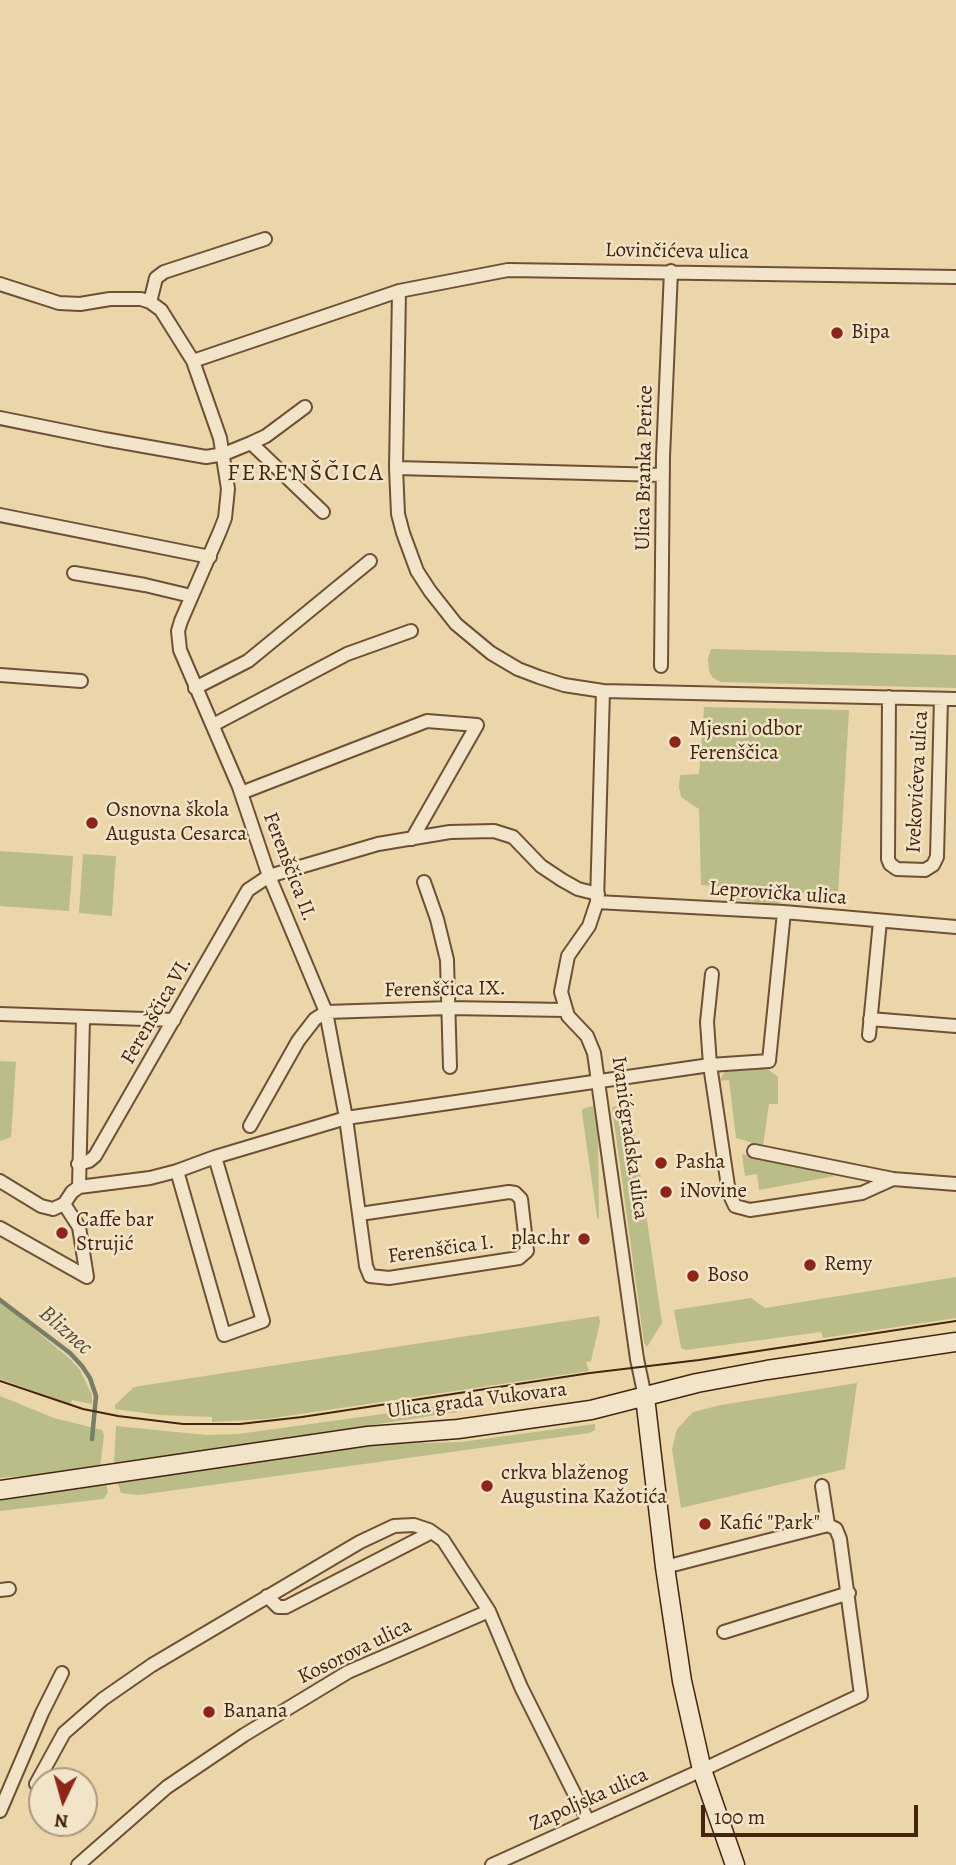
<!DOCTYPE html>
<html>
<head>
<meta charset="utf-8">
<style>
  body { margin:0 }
  #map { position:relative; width:956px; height:1865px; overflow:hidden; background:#ebd6aa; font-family:Alegreya,serif }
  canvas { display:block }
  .north { position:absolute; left:28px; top:1767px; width:70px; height:70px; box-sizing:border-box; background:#f2e4c8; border:2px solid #ac977e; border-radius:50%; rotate:185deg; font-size:19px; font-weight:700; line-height:28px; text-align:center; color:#44240e }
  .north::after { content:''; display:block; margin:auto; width:24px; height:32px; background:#8f2418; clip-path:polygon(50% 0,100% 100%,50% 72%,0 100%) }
  .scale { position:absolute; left:701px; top:1805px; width:217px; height:32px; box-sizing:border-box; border:4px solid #44240e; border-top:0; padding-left:9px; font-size:21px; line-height:24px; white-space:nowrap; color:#44240e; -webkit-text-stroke:5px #f2e4c8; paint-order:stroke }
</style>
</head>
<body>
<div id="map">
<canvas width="956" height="1865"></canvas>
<div class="north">N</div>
<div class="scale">100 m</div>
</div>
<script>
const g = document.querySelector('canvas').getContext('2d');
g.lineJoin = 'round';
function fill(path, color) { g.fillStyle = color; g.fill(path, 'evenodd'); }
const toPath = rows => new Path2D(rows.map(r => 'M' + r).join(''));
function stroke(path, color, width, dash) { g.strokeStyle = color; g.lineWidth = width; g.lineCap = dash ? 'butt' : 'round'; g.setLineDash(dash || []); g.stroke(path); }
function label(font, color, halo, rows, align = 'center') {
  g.font = font + ' Alegreya,serif'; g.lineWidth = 5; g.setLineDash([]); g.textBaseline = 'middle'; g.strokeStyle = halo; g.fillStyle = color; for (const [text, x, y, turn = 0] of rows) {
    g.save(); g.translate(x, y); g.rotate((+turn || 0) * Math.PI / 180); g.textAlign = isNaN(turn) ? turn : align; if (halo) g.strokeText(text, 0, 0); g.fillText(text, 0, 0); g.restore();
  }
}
fill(toPath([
  [711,649,956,655,956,688,721,682,713,678,709,671,708,659],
  [704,707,849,710,838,895,788,892,778,904,729,899,727,887,701,885,699,809,681,797,679,787,680,775,699,774],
  [0,851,73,856,69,911,0,906],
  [83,854,116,856,112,916,79,913],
  [0,1061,16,1062,11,1137,0,1141],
  [745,1065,769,1070,778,1077,778,1104,769,1104,763,1146,736,1138,729,1080,719,1081,725,1071],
  [630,1104,662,1323,647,1347,644,1343,612,1107],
  [593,1106,598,1137,599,1219,597,1217,582,1113,582,1109],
  [742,1154,835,1176,759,1190,757,1174,745,1176],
  [956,1277,956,1318,823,1338,821,1332,686,1350,681,1348,674,1310,751,1298,765,1308],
  [0,1301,69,1358,80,1370,92,1395,92,1404,72,1400,71,1404,0,1379],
  [599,1316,600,1322,591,1361,586,1362,589,1371,267,1419,212,1422,212,1417,159,1415,115,1409,115,1405,134,1387,146,1385],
  [857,1383,845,1469,681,1508,672,1449,677,1429,693,1412,721,1405],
  [0,1396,54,1418,102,1430,104,1435,100,1469,0,1478],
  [455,1404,457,1412,114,1464,116,1426,206,1435,238,1434],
  [595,1424,595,1430,589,1433,139,1495,121,1493,117,1480,359,1445,461,1442],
  [106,1482,108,1493,103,1499,0,1511,0,1501]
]), '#babd87');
stroke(toPath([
  [0,1300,70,1353,82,1366,90,1378,96,1396,92,1439]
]), '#767d69', 4.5);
const street = toPath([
  [0,284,59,303,80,304,110,299,141,299,150,302,161,310,193,361,220,438,228,489,225,518,220,531,181,621,178,631,180,650,239,787,269,876,326,1012,346,1118,366,1266,370,1276,389,1278,519,1258,527,1251,521,1199,515,1193,509,1192,360,1214],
  [399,291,396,468,398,514,403,533,417,571,430,591,456,624,491,653,518,669,539,677,564,685,603,691,956,699],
  [150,302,156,278,164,272,265,239],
  [193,361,399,291,508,270,956,277],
  [0,418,104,439,206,457,224,454,251,443,266,436,305,407],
  [251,443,323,512],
  [396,468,663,475],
  [0,515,210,557],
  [74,573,145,585,191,596],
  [661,666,663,457,671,271],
  [0,675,81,681],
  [195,688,248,661,370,561],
  [603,691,597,902,589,926,568,956,561,992,568,1016,587,1036,594,1053,637,1359,645,1397],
  [889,697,888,859,890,864,897,869,925,870,933,865,937,857,941,699],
  [213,725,347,654,411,631],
  [241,793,427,721,477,725,412,839],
  [424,882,437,919,447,960,450,1067],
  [597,902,784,912,956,927],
  [712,974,707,1022,710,1065,769,1061,784,912],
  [0,1014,174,1020],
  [870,1019,956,1026],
  [869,1035,880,921],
  [250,1126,298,1041,315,1019,326,1012,449,1008,565,1010],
  [754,1151,893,1179,956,1184],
  [78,1164,89,1161,95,1156,248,890,269,876,378,844,450,832,494,831,513,837,541,866,562,880,578,889,598,894],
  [177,1171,224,1335,263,1321,215,1157],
  [0,1181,41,1206,53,1209,64,1204,72,1192,79,1187,150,1178,177,1171,215,1157,346,1118,710,1065,729,1193,735,1206,750,1210,862,1193,893,1179],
  [79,1187,83,1018],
  [0,1228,87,1277,79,1227,64,1204],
  [665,1567,828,1525],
  [0,1590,9,1589],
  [267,1596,278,1607,286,1607,432,1532],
  [724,1632,849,1593],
  [36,1784,64,1733,103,1699,152,1665,360,1542,394,1526,414,1525,429,1530,443,1540,489,1611,521,1687,588,1821],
  [0,1811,42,1713,62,1673],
  [78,1865,167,1787,244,1735,348,1672,489,1611],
  [492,1865,702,1770,861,1695,840,1539,836,1529,828,1525,822,1486]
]);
const secondary = toPath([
  [645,1397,665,1567,682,1681,702,1770,735,1865],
  [0,1490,368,1436,458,1429,591,1410,697,1383,767,1370,956,1342]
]);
stroke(street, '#6e5035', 16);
stroke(secondary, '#44240e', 21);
stroke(street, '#f2e4c8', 12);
stroke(secondary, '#f2e4c8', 18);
stroke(toPath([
  [0,1381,83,1409,118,1416,183,1424,240,1424,302,1417,590,1373,699,1360,956,1321]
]), '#44240e', 2);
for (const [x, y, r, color] of [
  [837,333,7,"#8f2418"],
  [675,742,7,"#8f2418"],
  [92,823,7,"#8f2418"],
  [661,1163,7,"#8f2418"],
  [666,1192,7,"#8f2418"],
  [62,1233,7,"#8f2418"],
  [584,1239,7,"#8f2418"],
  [810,1265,7,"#8f2418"],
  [693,1276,7,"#8f2418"],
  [487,1486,7,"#8f2418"],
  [705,1524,7,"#8f2418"],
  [209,1712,7,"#8f2418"]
]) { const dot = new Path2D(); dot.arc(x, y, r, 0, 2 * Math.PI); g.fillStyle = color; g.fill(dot); stroke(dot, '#f2e4c8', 2.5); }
label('21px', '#44240e', '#f2e4c8', [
  ["Lovinčićeva ulica",677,252,1],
  ["Ulica Branka Perice",645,468,-89],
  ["Ivekovićeva ulica",918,782,-87],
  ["Ferenščica II.",289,867,69],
  ["Leprovička ulica",778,894,4],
  ["Ferenščica IX.",445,990,-1],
  ["Ferenščica VI.",157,1011,-60],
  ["Ivanićgradska ulica",629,1138,82],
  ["Ferenščica I.",441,1250,-8],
  ["Ulica grada Vukovara",477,1401,-7],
  ["Kosorova ulica",355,1652,-26],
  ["Zapoljska ulica",589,1800,-24]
]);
label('21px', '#44240e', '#f2e4c8', [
  ["Bipa",851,333],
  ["Mjesni odbor",689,730],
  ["Ferenščica",689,754],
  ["Osnovna škola",106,811],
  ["Augusta Cesarca",106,835],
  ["Pasha",675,1163],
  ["iNovine",680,1192],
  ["Caffe bar",76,1221],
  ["Strujić",76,1245],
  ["plac.hr",570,1239,"right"],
  ["Remy",824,1265],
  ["Boso",707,1276],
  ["crkva blaženog",501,1474],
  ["Augustina Kažotića",501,1498],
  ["Kafić \"Park\"",719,1524],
  ["Banana",223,1712]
], 'left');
label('italic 23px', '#594934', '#f2e4c8', [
  ["Bliznec",65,1331,41]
]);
g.letterSpacing = '2px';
label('24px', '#44240e', '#f2e4c8', [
  ["FERENŠČICA",306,474]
]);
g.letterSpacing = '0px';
</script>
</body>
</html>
